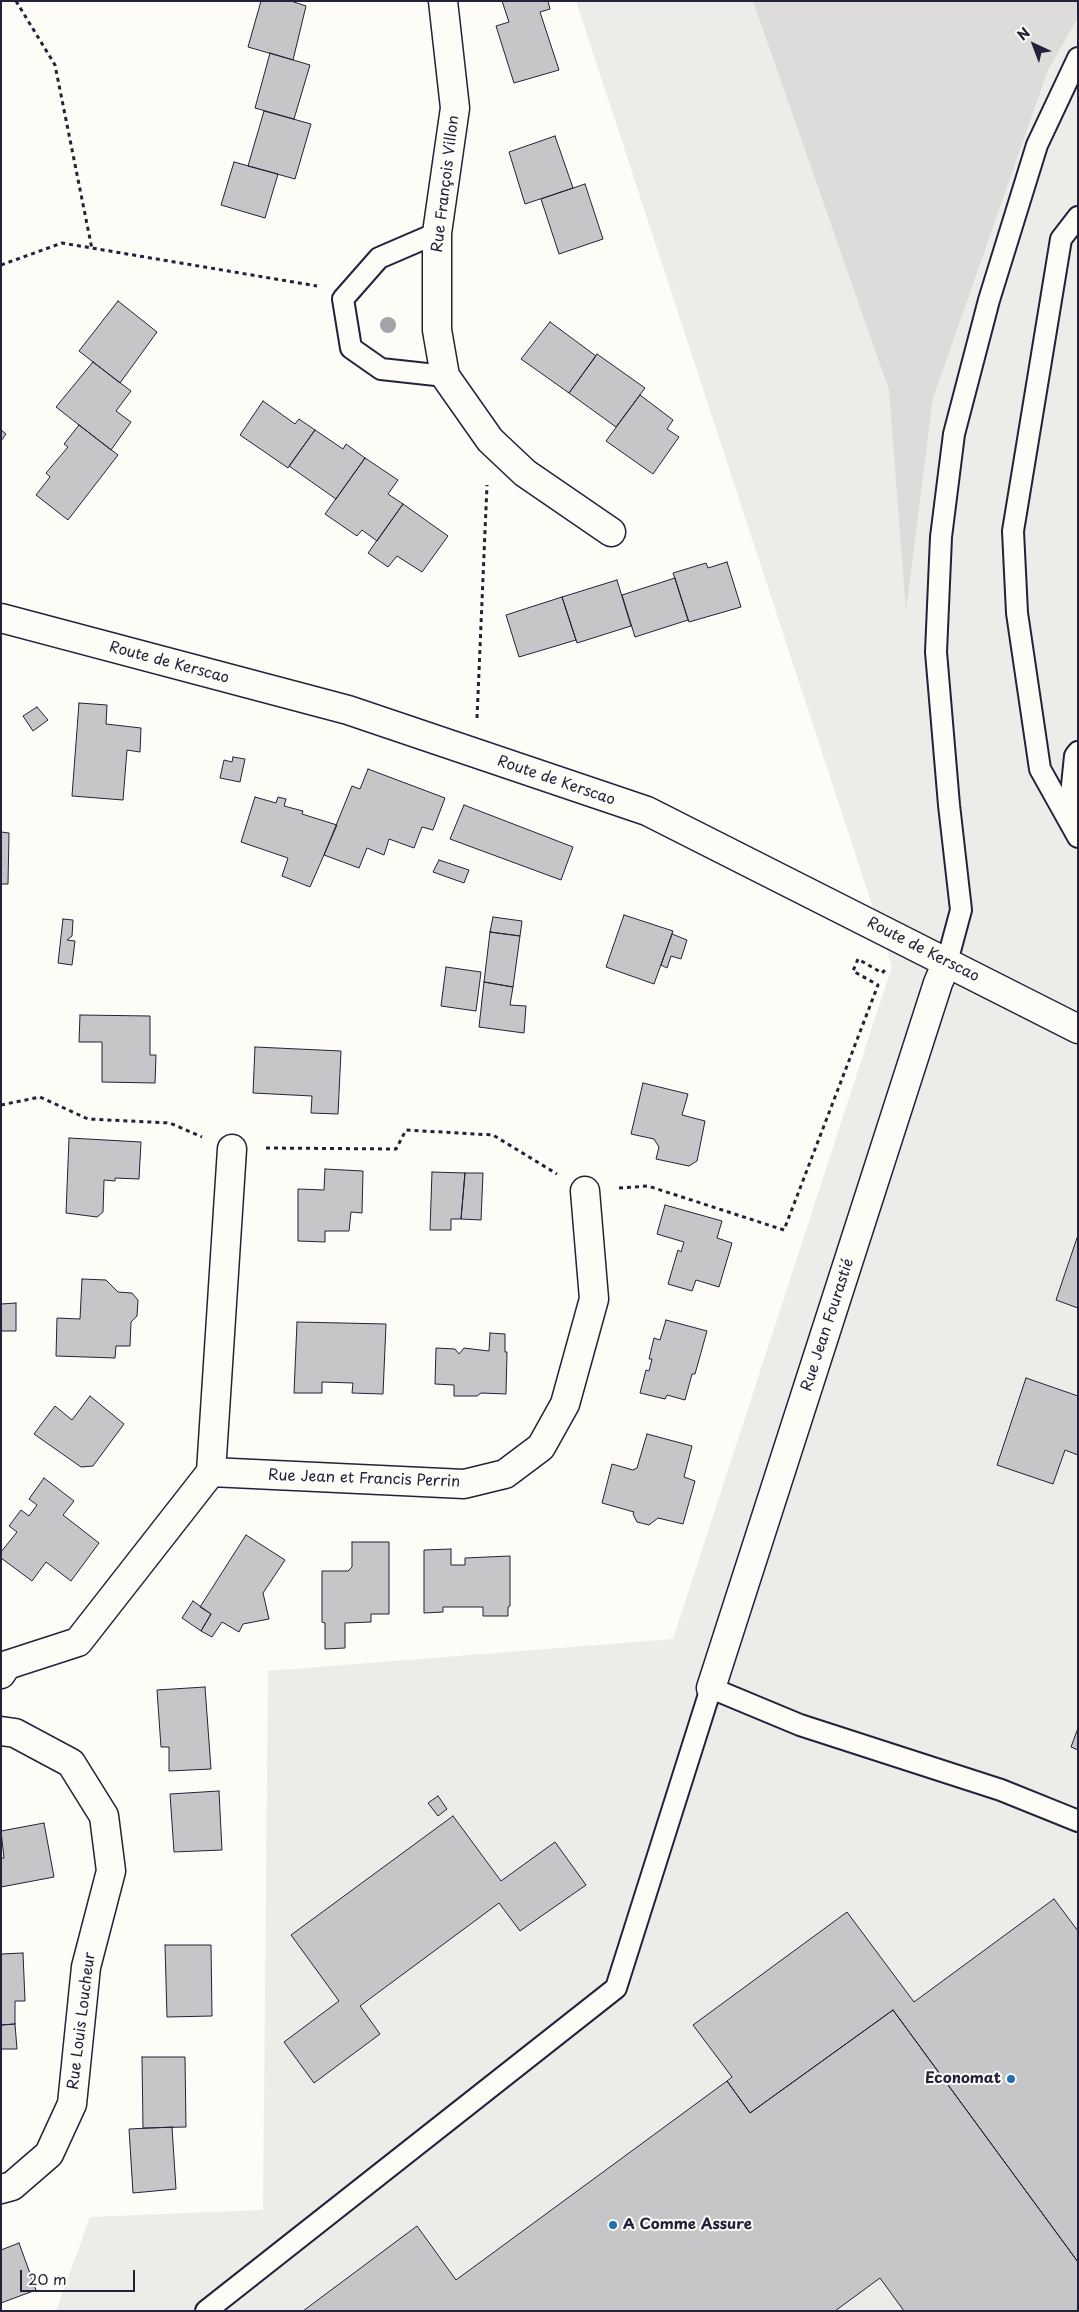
<!DOCTYPE html>
<html>
<head>
<meta charset="utf-8">
<style>
  body { margin:0 }
  #map { position:relative; width:1079px; height:2312px; overflow:hidden; background:#fdfcf7; font-family:"Playpen Sans",sans-serif }
  canvas { display:block }
  .frame { position:absolute; inset:0; border:2px solid #22223b; pointer-events:none }
  .north { position:absolute; left:1009px; top:20px; width:50px; height:50px; -webkit-text-stroke:4px #fdfcf7; paint-order:stroke; rotate:317deg; font-size:14px; font-weight:700; line-height:20px; text-align:center; color:#22223b }
  .north::after { content:''; display:block; margin:auto; width:18px; height:22px; background:#22223b; clip-path:polygon(50% 0,100% 100%,50% 72%,0 100%) }
  .scale { position:absolute; left:20px; top:2270px; width:115px; height:22px; box-sizing:border-box; border:2px solid #22223b; border-top:0; padding-left:6px; font-size:15px; line-height:18px; white-space:nowrap; color:#22223b; -webkit-text-stroke:4px #fdfcf7; paint-order:stroke }
</style>
</head>
<body>
<div id="map">
<canvas width="1079" height="2312"></canvas>
<div class="frame"></div>
<div class="north">N</div>
<div class="scale">20 m</div>
</div>
<script>
const g = document.querySelector('canvas').getContext('2d');
g.lineJoin = 'round';
function fill(path, color) { g.fillStyle = color; g.fill(path, 'evenodd'); }
const toPath = rows => new Path2D(rows.map(r => 'M' + r).join(''));
function stroke(path, color, width, dash) { g.strokeStyle = color; g.lineWidth = width; g.lineCap = dash ? 'butt' : 'round'; g.setLineDash(dash || []); g.stroke(path); }
function label(font, color, halo, rows, align = 'center') {
  g.font = font + ' "Playpen Sans",sans-serif'; g.lineWidth = 4; g.setLineDash([]); g.textBaseline = 'middle'; g.strokeStyle = halo; g.fillStyle = color; for (const [text, x, y, turn = 0] of rows) {
    g.save(); g.translate(x, y); g.rotate((+turn || 0) * Math.PI / 180); g.textAlign = isNaN(turn) ? turn : align; if (halo) g.strokeText(text, 0, 0); g.fillText(text, 0, 0); g.restore();
  }
}
fill(toPath([
  [576,1,1078,1,1078,2311,56,2311,90,2217,263,2210,268,1671,673,1639,892,966]
]), '#ecece9');
fill(toPath([
  [753,1,1078,1,1078,17,1048,70,933,398,906,611,889,390]
]), '#dddcdb');
const building = toPath([
  [261,1,291,1,306,6,293,60,248,47,261,1],
  [502,1,548,1,550,9,540,12,559,70,514,83,496,26,509,22,502,1],
  [270,53,310,65,294,119,255,108,270,53],
  [264,111,311,124,295,179,248,166,264,111],
  [555,136,573,188,525,204,509,152,555,136],
  [234,162,278,174,265,218,221,205,234,162],
  [585,184,603,239,559,254,541,199,585,184],
  [118,301,157,332,120,383,79,351,118,301],
  [550,322,596,356,569,393,521,359,550,322],
  [597,354,645,388,616,427,569,393,597,354],
  [93,362,131,391,116,411,131,422,111,450,56,407,93,362],
  [640,395,673,420,667,429,679,437,653,474,606,441,640,395],
  [263,401,295,424,299,419,315,430,288,468,240,435,263,401],
  [79,425,118,455,68,520,36,495,50,477,46,473,68,447,64,444,79,425],
  [1,430,6,434,1,441,1,430],
  [315,430,343,449,346,444,365,458,336,499,289,466,315,430],
  [365,458,398,480,388,494,403,504,377,541,362,530,357,536,325,514,365,458],
  [403,504,448,536,422,572,397,556,388,567,368,553,403,504],
  [727,562,741,607,689,622,673,573,706,563,708,568,727,562],
  [675,578,688,620,635,637,622,595,675,578],
  [617,580,631,626,577,643,562,597,617,580],
  [562,597,576,640,519,657,506,615,562,597],
  [79,703,107,705,106,724,141,728,140,752,127,750,123,800,72,796,79,703],
  [37,707,48,720,33,731,23,716,37,707],
  [233,757,245,759,240,782,220,778,224,760,232,762,233,757],
  [368,769,445,798,433,830,422,827,414,848,389,839,384,855,367,848,359,868,324,855,352,786,360,789,368,769],
  [255,797,276,803,278,797,286,799,284,806,303,811,302,814,337,825,310,887,282,876,288,858,241,842,255,797],
  [464,805,573,847,561,880,450,839,464,805],
  [1,832,9,833,8,884,1,884,1,832],
  [439,860,469,870,464,883,433,872,439,860],
  [624,915,673,931,654,984,606,967,624,915],
  [493,917,522,921,520,936,490,932,493,917],
  [63,919,73,920,72,936,67,940,75,941,72,965,58,963,63,919],
  [490,932,520,936,513,987,484,982,490,932],
  [672,934,687,940,681,959,671,956,667,968,661,965,672,934],
  [446,967,481,972,476,1011,441,1006,446,967],
  [484,982,513,987,510,1005,526,1006,524,1033,479,1027,484,982],
  [80,1015,150,1016,150,1055,156,1055,155,1083,102,1082,102,1042,79,1042,80,1015],
  [255,1047,341,1051,338,1114,311,1113,312,1096,253,1093,255,1047],
  [643,1083,688,1094,682,1115,705,1121,697,1161,689,1166,656,1159,659,1147,654,1139,631,1134,643,1083],
  [69,1138,141,1142,139,1179,115,1178,115,1181,104,1180,103,1212,97,1217,66,1213,69,1138],
  [325,1169,363,1171,362,1213,351,1212,349,1231,325,1231,325,1242,298,1241,298,1189,324,1190,325,1169],
  [432,1172,465,1173,461,1219,451,1219,451,1230,430,1230,432,1172],
  [465,1173,483,1173,481,1220,461,1219,465,1173],
  [665,1205,722,1221,717,1238,732,1243,719,1287,696,1280,692,1291,668,1284,678,1250,681,1252,684,1242,657,1234,665,1205],
  [1078,1235,1078,1308,1056,1300,1078,1235],
  [82,1279,106,1280,118,1292,132,1293,138,1300,137,1316,131,1322,130,1346,116,1346,115,1358,56,1356,57,1318,80,1319,82,1279],
  [16,1303,16,1331,1,1331,1,1304,16,1303],
  [666,1320,707,1331,695,1374,692,1374,685,1400,667,1395,665,1399,640,1393,646,1370,649,1371,652,1359,649,1359,654,1338,660,1340,666,1320],
  [297,1322,386,1324,383,1394,352,1393,353,1383,322,1382,322,1393,294,1393,297,1322],
  [490,1333,505,1334,505,1352,507,1352,506,1394,481,1393,477,1396,454,1396,454,1385,435,1384,436,1348,455,1349,459,1354,464,1348,489,1351,490,1333],
  [1026,1378,1078,1396,1078,1455,1065,1450,1053,1484,997,1465,1026,1378],
  [90,1396,124,1424,93,1466,81,1467,34,1434,55,1406,72,1420,90,1396],
  [647,1434,692,1446,684,1477,695,1481,683,1524,658,1518,649,1525,637,1522,633,1514,634,1512,602,1503,612,1464,633,1470,637,1468,647,1434],
  [44,1478,74,1501,63,1515,99,1543,71,1581,46,1562,32,1581,1,1558,1,1552,17,1532,9,1526,21,1510,29,1516,37,1505,29,1499,44,1478],
  [246,1535,285,1560,263,1593,269,1619,243,1624,239,1632,222,1622,212,1637,201,1631,211,1614,200,1607,246,1535],
  [352,1542,389,1542,389,1614,371,1614,371,1622,345,1623,345,1648,325,1649,325,1623,322,1622,322,1571,348,1571,352,1567,352,1542],
  [451,1549,451,1565,465,1565,465,1558,510,1556,510,1606,508,1607,508,1616,483,1616,483,1607,443,1607,443,1612,424,1613,424,1550,451,1549],
  [193,1601,211,1614,201,1631,182,1618,193,1601],
  [205,1687,211,1769,169,1771,169,1747,161,1747,157,1690,205,1687],
  [1078,1728,1078,1750,1071,1747,1078,1728],
  [219,1791,222,1850,174,1852,170,1794,219,1791],
  [438,1796,447,1809,438,1816,428,1803,438,1796],
  [453,1816,501,1881,555,1842,586,1885,520,1931,499,1903,360,2006,380,2034,314,2083,284,2042,339,2001,291,1935,453,1816],
  [44,1823,54,1877,1,1887,1,1858,4,1858,1,1831,44,1823],
  [1054,1899,1078,1931,1078,2262,893,2010,750,2113,727,2081,732,2077,693,2025,847,1912,914,2002,1054,1899],
  [165,1945,211,1945,212,2016,167,2017,165,1945],
  [23,1953,25,2001,15,2001,15,2024,1,2025,1,1954,23,1953],
  [893,2010,1078,2262,1078,2311,904,2311,880,2278,835,2311,303,2311,417,2226,456,2280,727,2081,750,2113,893,2010],
  [15,2024,17,2049,1,2049,1,2025,15,2024],
  [142,2057,185,2057,186,2127,143,2128,142,2057],
  [172,2127,176,2189,133,2193,129,2129,172,2127],
  [19,2243,36,2290,1,2303,1,2250,19,2243]
]);
fill(building, '#c6c6c8');
stroke(building, '#22223b', 1);
const lane = toPath([
  [1078,217,1061,239,1013,531,1017,613,1040,769,1078,837],
  [437,233,379,258,343,299,351,348,381,369,445,376],
  [1076,820,1070,805,1075,756,1078,752],
  [947,962,961,910,949,805,936,652,941,537,954,434,989,300,1037,145,1078,58],
  [206,2311,616,1988,711,1688,800,1725,1001,1790,1078,1821]
]);
const street = toPath([
  [443,1,455,108,437,233,437,330,445,376,490,440,525,473,611,532],
  [211,1472,232,1149],
  [1,1674,7,1665,78,1642,211,1472,464,1484,505,1474,541,1447,565,1404,594,1299,585,1191],
  [711,1688,938,983,947,962],
  [1,1731,15,1733,71,1763,104,1816,111,1871,86,1967,72,2104,49,2154,12,2186,1,2189]
]);
const secondary = toPath([
  [1,618,348,710,647,811,1078,1029]
]);
stroke(lane, '#22223b', 24);
stroke(street, '#22223b', 31);
stroke(secondary, '#22223b', 31);
stroke(toPath([
  [16,1,55,65,92,249],
  [1,265,62,243,317,286],
  [477,718,487,485],
  [1,1105,40,1097,88,1119,170,1123,202,1137],
  [266,1148,396,1149,406,1130,493,1135,557,1174],
  [619,1188,648,1186,784,1230,878,985,853,971,858,959,882,973,886,969]
]), '#22223b', 3, [4, 4]);
stroke(lane, '#fdfcf7', 20);
stroke(street, '#fdfcf7', 28);
stroke(secondary, '#fdfcf7', 28);
g.fillStyle = '#a3a3aa';
for (const [x, y] of [
  [388,325]
]) { g.beginPath(); g.arc(x, y, 8, 0, 2 * Math.PI); g.fill(); }
for (const [x, y, r, color] of [
  [1011,2079,5,"#1f6fb2"],
  [613,2225,5,"#1f6fb2"]
]) { const dot = new Path2D(); dot.arc(x, y, r, 0, 2 * Math.PI); g.fillStyle = color; g.fill(dot); stroke(dot, '#fdfcf7', 2); }
label('15px', '#22223b', '#fdfcf7', [
  ["Rue François Villon",446,184,-83],
  ["Route de Kerscao",169,663,15],
  ["Route de Kerscao",556,781,19],
  ["Route de Kerscao",923,950,27],
  ["Rue Jean Fourastié",828,1325,-72],
  ["Rue Jean et Francis Perrin",364,1479,2],
  ["Rue Louis Loucheur",82,2021,-83]
]);
label('bold 15px', '#22223b', '#fdfcf7', [
  ["Economat",1001,2079],
  ["A Comme Assure",623,2225,"left"]
], 'right');
</script>
</body>
</html>
